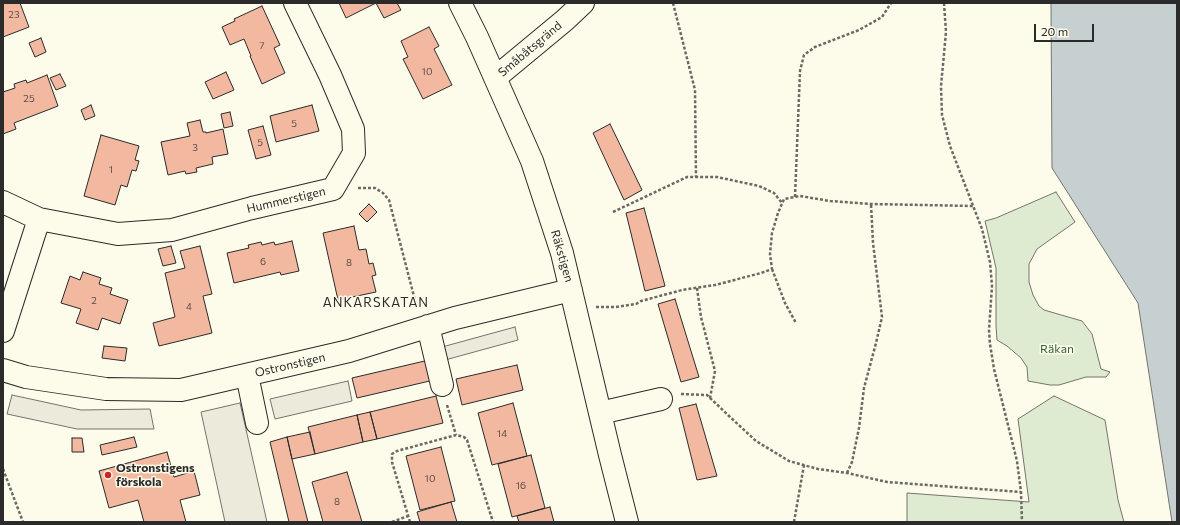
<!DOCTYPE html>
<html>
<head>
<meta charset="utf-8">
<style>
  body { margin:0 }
  #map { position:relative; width:1180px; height:525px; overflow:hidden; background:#fdfbea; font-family:Commissioner,sans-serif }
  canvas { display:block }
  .frame { position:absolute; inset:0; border:4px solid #2b2b2b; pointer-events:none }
  .scale { position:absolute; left:1034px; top:24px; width:60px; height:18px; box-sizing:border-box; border:2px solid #2b2b2b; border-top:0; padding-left:5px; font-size:12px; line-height:14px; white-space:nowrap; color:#2b2b2b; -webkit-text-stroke:3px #fdfbea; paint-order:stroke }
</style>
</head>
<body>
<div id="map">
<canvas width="1180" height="525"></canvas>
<div class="frame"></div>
<div class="scale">20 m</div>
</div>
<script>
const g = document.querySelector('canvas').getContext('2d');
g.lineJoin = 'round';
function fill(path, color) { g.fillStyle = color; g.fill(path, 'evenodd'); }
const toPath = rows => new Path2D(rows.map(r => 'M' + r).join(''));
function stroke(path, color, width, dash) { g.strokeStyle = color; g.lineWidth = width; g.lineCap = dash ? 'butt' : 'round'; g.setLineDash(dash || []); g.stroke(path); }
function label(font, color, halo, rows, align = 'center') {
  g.font = font + ' Commissioner,sans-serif'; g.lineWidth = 3; g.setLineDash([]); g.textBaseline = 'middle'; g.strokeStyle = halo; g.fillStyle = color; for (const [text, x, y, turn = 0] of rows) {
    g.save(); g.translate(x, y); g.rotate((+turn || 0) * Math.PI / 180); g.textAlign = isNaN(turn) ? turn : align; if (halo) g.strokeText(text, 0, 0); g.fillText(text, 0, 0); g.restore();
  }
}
const green = toPath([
  [1056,192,1075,222,1037,249,1029,264,1029,282,1033,295,1039,306,1044,310,1082,321,1092,334,1101,369,1110,372,1106,377,1086,377,1059,385,1050,385,1028,381,1027,367,1021,358,1007,346,997,340,996,326,996,268,985,221,996,218,1056,192],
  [1054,396,1105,420,1118,500,1124,522,907,522,907,493,1029,502,1018,419,1054,396]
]);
fill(green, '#deebd1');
stroke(green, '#74746e', 1);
const parking = toPath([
  [515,327,518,340,445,360,442,347,515,327],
  [348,381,352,401,275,419,270,399,348,381],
  [12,395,81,410,150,409,154,429,77,429,7,414,12,395],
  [240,403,267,522,225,522,201,412,240,403]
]);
fill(parking, '#eceadb');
stroke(parking, '#74746e', 1);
const water = toPath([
  [1051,3,1177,3,1177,522,1172,522,1138,303,1052,168,1051,3]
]);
fill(water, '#c7d0d0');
stroke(water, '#74746e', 1);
const building = toPath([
  [3,3,20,3,29,27,3,37,3,3],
  [339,3,397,3,401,10,384,18,376,3,346,18,339,3],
  [262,6,280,45,274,48,285,73,262,84,250,56,251,56,244,39,230,45,222,27,235,21,234,19,262,6],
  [429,27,439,46,434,49,452,85,423,99,403,59,408,57,401,41,429,27],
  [41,38,46,52,35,57,29,43,41,38],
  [226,72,234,90,213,99,205,82,226,72],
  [60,74,66,86,56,90,50,78,60,74],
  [47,75,58,106,14,123,16,129,3,134,3,92,15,88,14,84,26,80,27,83,47,75],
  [91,105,95,116,85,120,81,110,91,105],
  [312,105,319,131,276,142,270,116,312,105],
  [230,112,233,126,224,128,221,114,230,112],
  [200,120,203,132,206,132,206,133,223,129,228,154,212,157,213,164,196,168,197,172,186,174,185,171,168,175,161,142,190,136,187,123,200,120],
  [610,124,642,190,624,200,593,133,610,124],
  [263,126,271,155,256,159,248,130,263,126],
  [101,135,139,146,135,160,139,161,136,171,132,170,127,187,121,185,115,205,84,196,101,135],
  [369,204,377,212,367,222,359,214,369,204],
  [644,208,665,286,645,291,626,213,644,208],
  [354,226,359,250,366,249,369,264,373,263,376,275,372,276,376,292,338,300,323,233,354,226],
  [292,241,299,271,281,275,280,272,234,283,227,253,249,248,248,245,261,242,262,245,274,242,275,245,292,241],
  [171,246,176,263,163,266,158,249,171,246],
  [200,246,212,294,203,296,212,333,159,346,153,323,175,317,165,273,185,268,180,251,200,246],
  [83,272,101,278,99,284,112,288,110,294,128,300,120,324,102,318,98,330,76,323,81,309,61,303,70,276,80,280,83,272],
  [675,299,699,377,681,382,658,304,675,299],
  [104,346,127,348,125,361,102,358,104,346],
  [429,360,434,380,357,398,352,378,429,360],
  [517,365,523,390,462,405,456,379,517,365],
  [436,396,443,423,377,439,370,412,436,396],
  [513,403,527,456,492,465,478,413,513,403],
  [696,404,717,476,697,480,679,408,696,404],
  [370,412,377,439,363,442,357,415,370,412],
  [357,415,363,442,315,454,308,427,357,415],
  [310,432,315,454,292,459,287,437,310,432],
  [134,437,137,447,102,455,100,445,134,437],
  [287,437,292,459,308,522,289,522,270,442,287,437],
  [72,438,82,438,84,452,72,452,72,438],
  [441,447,455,501,420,510,406,456,441,447],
  [167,452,174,477,194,471,200,495,180,500,186,522,144,522,138,500,109,508,99,471,167,452],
  [531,455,545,508,512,517,498,464,531,455],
  [347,472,362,522,323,522,312,482,347,472],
  [451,502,457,522,420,522,417,512,451,502],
  [550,507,554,522,519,522,517,516,550,507]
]);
fill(building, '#f2b8a0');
stroke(building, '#2b2b2b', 1);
const minor = toPath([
  [460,3,477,37,532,161,562,253,610,455,627,522],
  [495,78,565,20,583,3],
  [3,202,39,219,118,234,172,230,252,208,333,189,354,153,353,129,330,75,295,3],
  [428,326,442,385],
  [3,331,39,219],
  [3,370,26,377,106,389,181,390,349,351,455,318,571,290],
  [247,375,257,423],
  [600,413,661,399]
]);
stroke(minor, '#2b2b2b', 24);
stroke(toPath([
  [673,3,695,90,696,177],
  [944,3,946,32,941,86,942,115,950,146,982,229,990,262,992,286,989,330,990,344,994,369,1017,461,1021,492,1022,522],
  [358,188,375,188,383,193,389,200,417,308],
  [795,197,800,71,804,55,815,47,859,30,882,17,891,3],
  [613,212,687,177,717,177,759,186,774,193,782,203],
  [772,269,785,303,796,323],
  [697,288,701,317,715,371,710,398],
  [596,307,616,307,636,304,641,301,682,290,715,285,761,273,772,269,770,254,772,233,778,213,784,199,800,196,830,201,871,204,973,206],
  [681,394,707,395,729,416,756,441,789,461,818,469,847,473,887,482,1021,492],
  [447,405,456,435],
  [3,469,23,522],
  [847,473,852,462,859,428,864,388,876,343,882,317,873,243,871,204],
  [392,522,408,516],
  [410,522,392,462,392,454,397,451,456,435,464,437,467,440,493,522],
  [794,522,804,465]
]), '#6a6964', 2.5, [3, 2]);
stroke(minor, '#fdfbea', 22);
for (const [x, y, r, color] of [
  [108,475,4,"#c62828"]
]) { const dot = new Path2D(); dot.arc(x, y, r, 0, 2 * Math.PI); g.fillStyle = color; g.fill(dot); stroke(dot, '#fdfbea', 1.5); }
label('10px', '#5d4e48', null, [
  ["23",14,15],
  ["7",262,46],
  ["10",427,72],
  ["25",29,99],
  ["5",294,124],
  ["5",260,143],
  ["3",195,148],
  ["1",111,170],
  ["6",263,262],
  ["8",349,263],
  ["2",94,301],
  ["4",189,307],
  ["14",502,434],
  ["10",430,479],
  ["16",521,486],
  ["8",337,502]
]);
label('12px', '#2b2b2b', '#fdfbea', [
  ["Småbåtsgränd",530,49,-40],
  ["Hummerstigen",286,200,-13],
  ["Räkstigen",562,256,74],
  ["Ostronstigen",290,365,-13]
]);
label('12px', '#34623c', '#fdfbea', [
  ["Räkan",1057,349]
]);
label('bold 12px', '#2b2b2b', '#fdfbea', [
  ["Ostronstigens",116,468],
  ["förskola",116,482]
], 'left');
g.letterSpacing = '1px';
label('13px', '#2b2b2b', '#fdfbea', [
  ["ANKARSKATAN",376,303]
]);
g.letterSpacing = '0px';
</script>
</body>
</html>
